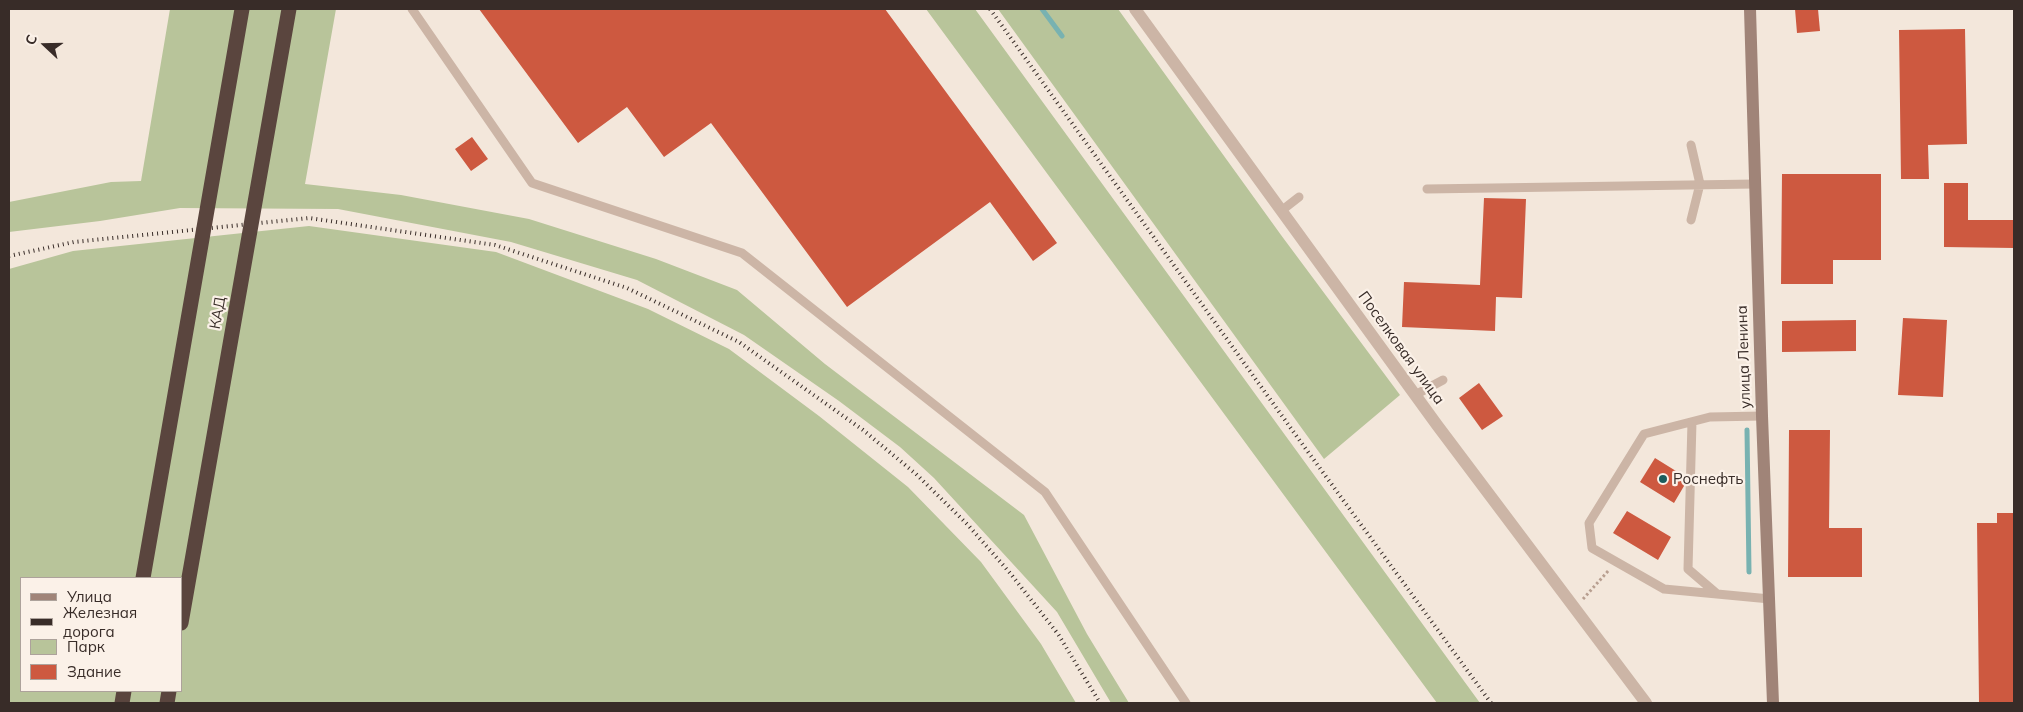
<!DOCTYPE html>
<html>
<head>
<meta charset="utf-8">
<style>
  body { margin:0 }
  #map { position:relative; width:2023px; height:712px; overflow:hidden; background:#f3e7db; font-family:Mulish,sans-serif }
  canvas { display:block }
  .frame { position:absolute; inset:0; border:10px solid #382c28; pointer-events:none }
  .legend { position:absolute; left:20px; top:577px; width:162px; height:115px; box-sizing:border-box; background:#fbf1e8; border:1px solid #ada29b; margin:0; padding:6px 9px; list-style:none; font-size:15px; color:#382c28 }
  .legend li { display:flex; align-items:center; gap:10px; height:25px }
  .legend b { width:25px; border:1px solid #ada29b }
  .north { position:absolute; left:20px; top:20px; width:50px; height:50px; -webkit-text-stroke:4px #fbf1e8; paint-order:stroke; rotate:291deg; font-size:14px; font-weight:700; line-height:20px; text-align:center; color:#382c28 }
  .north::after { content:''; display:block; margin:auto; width:18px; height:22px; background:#382c28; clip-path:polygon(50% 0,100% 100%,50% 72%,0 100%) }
</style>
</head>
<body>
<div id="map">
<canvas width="2023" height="712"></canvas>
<div class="frame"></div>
<ul class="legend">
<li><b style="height:6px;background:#a08478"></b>Улица</li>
<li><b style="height:6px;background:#382c28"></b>Железная дорога</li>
<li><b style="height:14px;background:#b8c49a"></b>Парк</li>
<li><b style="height:14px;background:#cd5940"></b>Здание</li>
</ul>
<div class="north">С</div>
</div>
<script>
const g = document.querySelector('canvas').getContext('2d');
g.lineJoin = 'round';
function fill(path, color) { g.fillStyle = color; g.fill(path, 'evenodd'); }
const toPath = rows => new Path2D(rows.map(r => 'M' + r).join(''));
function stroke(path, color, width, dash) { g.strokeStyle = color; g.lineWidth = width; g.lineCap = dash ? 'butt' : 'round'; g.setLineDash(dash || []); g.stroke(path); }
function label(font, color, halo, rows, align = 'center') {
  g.font = font + ' Mulish,sans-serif'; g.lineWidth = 4.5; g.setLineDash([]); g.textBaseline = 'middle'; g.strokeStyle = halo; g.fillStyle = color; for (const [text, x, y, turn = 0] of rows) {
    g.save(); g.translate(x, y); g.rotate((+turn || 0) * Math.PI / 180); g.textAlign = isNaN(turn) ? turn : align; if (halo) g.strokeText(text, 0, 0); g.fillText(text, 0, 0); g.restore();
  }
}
fill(toPath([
  [170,9,336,9,305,184,401,195,529,219,656,259,737,290,825,364,1024,515,1087,634,1129,703,1111,703,1057,612,934,478,900,447,839,401,744,335,637,280,511,242,338,209,180,208,100,221,9,232,9,202,111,182,141,181],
  [926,9,975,9,1480,703,1437,703],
  [998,9,1118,9,1281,235,1400,395,1324,459],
  [309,226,496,252,648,309,729,349,819,416,908,487,981,562,1041,644,1076,703,9,703,9,269,73,251],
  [21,578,181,578,181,691,21,691]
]), '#b8c49a');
stroke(toPath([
  [1042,9,1062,36],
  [1747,430,1749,572]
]), '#78b2b1', 5);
fill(toPath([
  [479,9,885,9,1057,243,1033,261,990,202,847,307,711,123,664,157,627,107,578,143],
  [1795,9,1818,9,1820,31,1797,33],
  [1965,29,1967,144,1928,145,1929,179,1901,179,1899,30],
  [472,137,488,159,471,171,455,149],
  [1782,174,1881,174,1881,260,1833,260,1833,284,1781,284],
  [1944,183,1968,183,1968,220,2014,220,2014,248,1944,247],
  [1484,198,1526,199,1522,298,1496,297,1495,331,1402,327,1404,282,1480,285],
  [1903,318,1947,320,1943,397,1898,395],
  [1856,320,1856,351,1782,352,1782,321],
  [1479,383,1503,416,1482,430,1459,398],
  [1789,430,1830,430,1829,528,1862,528,1862,577,1788,577],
  [1655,458,1684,476,1684,486,1674,503,1640,482],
  [1627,511,1671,537,1658,560,1613,533],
  [1997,513,2014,513,2014,703,1979,703,1977,523,1997,523]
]), '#cd5940');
stroke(toPath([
  [1583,599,1609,570]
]), '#b89f90', 3, [2.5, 2.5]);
stroke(toPath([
  [412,9,532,183,742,253,1045,492,1186,703],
  [1691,145,1700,184,1691,220],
  [1427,189,1755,184],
  [1281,211,1299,197],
  [1415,395,1443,380],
  [1762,416,1710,417,1644,434,1589,523,1592,548,1664,589,1770,599],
  [1692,422,1688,569,1716,593]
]), '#ccb5a6', 9);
stroke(toPath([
  [1135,9,1437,425,1646,703]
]), '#ccb5a6', 12);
stroke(toPath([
  [1750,9,1762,416,1773,703]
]), '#a08478', 12);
stroke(toPath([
  [122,703,124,691],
  [167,703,169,691]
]), '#5a453e', 15);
stroke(toPath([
  [990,9,1295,434,1491,703],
  [9,256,74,242,309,218,495,245,627,288,739,342,863,430,916,474,968,525,1010,573,1058,634,1100,703]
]), '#382c28', 4, [1, 4]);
stroke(toPath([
  [143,578,242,9],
  [181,623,289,9]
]), '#5a453e', 15);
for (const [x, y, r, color] of [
  [1663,479,5,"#1a5c5c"]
]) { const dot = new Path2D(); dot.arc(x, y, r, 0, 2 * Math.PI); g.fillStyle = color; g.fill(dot); stroke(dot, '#fbf1e8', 2); }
label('15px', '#382c28', '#fbf1e8', [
  ["КАД",218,313,-80],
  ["Поселковая улица",1401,348,54],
  ["улица Ленина",1744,357,-92]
]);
label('15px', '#382c28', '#fbf1e8', [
  ["Роснефть",1673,479]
], 'left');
</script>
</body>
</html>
